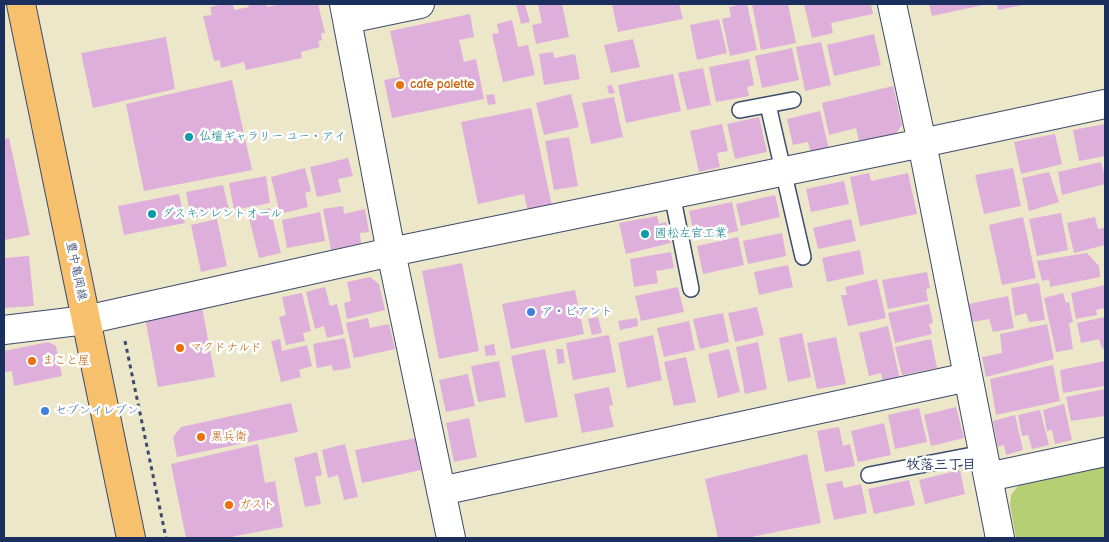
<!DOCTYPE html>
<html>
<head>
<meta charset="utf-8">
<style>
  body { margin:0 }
  #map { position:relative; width:1109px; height:542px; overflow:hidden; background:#ede7ca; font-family:"Balsamiq Sans",sans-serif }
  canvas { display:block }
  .frame { position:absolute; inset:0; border:5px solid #1b2f5e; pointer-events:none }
</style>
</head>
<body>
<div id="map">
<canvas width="1109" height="542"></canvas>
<div class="frame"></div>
</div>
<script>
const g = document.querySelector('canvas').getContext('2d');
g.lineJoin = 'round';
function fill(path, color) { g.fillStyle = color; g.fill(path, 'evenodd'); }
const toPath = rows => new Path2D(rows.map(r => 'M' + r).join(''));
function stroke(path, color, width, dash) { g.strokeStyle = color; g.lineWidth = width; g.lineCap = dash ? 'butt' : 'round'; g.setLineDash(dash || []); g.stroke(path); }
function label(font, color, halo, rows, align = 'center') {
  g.font = font + ' "Balsamiq Sans","Klee One",sans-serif'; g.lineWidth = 5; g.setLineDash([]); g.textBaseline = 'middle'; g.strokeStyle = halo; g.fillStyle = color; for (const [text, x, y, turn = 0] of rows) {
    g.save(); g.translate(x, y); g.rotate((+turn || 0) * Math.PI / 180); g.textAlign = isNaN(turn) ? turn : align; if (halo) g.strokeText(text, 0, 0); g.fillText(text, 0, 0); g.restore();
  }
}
fill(toPath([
  [1105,465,1105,538,1016,538,1010,505,1011,495,1019,485]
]), '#b7cf74');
fill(toPath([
  [224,4,233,4,234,10,249,7,248,4,266,4,267,7,281,4,318,4,325,33,321,33,322,40,318,41,320,47,301,52,302,58,246,70,244,62,221,68,220,60,214,61,203,16,212,15,210,7],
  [516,4,525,4,530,22,521,24],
  [538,4,562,4,569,37,536,44,532,25,542,23],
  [612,4,679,4,683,19,618,32],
  [742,4,747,4,757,50,730,56,722,19,731,17,729,7],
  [752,4,788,4,796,43,761,50],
  [804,4,871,4,873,14,831,23,833,33,812,38],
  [929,4,983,4,983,5,932,16],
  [997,4,1023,4,1023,5,998,10],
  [470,14,474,37,459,40,464,62,476,59,484,99,392,118,384,80,400,77,390,31],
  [719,19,727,53,697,60,690,25],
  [512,20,518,47,528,45,535,75,503,82,492,34,499,33,497,24],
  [874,34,881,65,834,76,827,45],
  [166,37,175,89,93,108,81,53],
  [633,39,640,67,611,73,604,45],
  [821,42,831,85,805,91,796,47],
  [792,48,799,80,762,88,755,56],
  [553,52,554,58,575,54,580,79,544,85,539,54],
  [749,59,754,85,747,87,749,96,716,102,709,67],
  [703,68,711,105,687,110,678,73],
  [673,74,681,111,626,123,618,85],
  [232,80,252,170,144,191,126,104],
  [612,85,615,93,609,94,607,86],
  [893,86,902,125,893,137,860,145,856,128,829,135,822,103],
  [494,94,496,104,488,105,486,95],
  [571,94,579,127,544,135,536,103],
  [614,97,623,137,591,144,582,103],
  [531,108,552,206,528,211,524,194,478,204,461,122],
  [820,111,829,149,811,153,808,142,793,145,787,119],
  [759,117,767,152,735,159,727,124],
  [722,124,728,151,717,153,720,167,699,172,690,131],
  [1105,124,1105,156,1079,161,1073,130],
  [1055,134,1062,164,1021,174,1014,142],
  [569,137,578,186,554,190,545,141],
  [9,138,30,235,4,240,4,139],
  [348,158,353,176,338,179,341,192,317,197,310,167],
  [1101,162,1105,176,1105,184,1062,195,1058,172],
  [305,168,311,191,305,193,308,207,280,214,271,177],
  [1013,168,1021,206,984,214,975,175],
  [1049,172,1059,202,1029,211,1022,178],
  [869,173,871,181,908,173,917,214,860,226,850,177],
  [266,176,270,203,234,210,229,183],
  [844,181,849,204,811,212,806,189],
  [223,185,229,210,191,218,186,192],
  [179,194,185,223,124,235,118,206],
  [775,195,780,217,741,226,736,204],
  [732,202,738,231,710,237,709,232,694,234,689,211],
  [343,206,344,214,365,209,369,232,360,233,361,243,331,250,323,209],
  [270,208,281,253,259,258,248,214],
  [320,212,325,241,287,248,282,220],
  [1061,213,1068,250,1037,256,1029,219],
  [657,216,659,224,666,222,671,243,626,254,619,223],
  [1023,217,1036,278,1002,285,989,225],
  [1095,217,1098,229,1105,228,1105,245,1074,253,1067,223],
  [217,219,227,266,201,272,191,225],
  [851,219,856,241,818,249,813,228],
  [782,233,786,256,748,264,743,241],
  [738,237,744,265,703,274,697,246],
  [860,250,864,274,827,282,822,258],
  [671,252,674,268,656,271,658,283,634,287,630,259],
  [1087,253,1099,266,1100,277,1050,287,1049,279,1042,281,1037,261],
  [29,256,34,306,4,308,4,258],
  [462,263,479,351,439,359,422,271],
  [788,265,793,287,759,295,754,272],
  [927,272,930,288,926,289,928,301,888,309,882,280],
  [370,277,379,284,385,310,347,319,344,303,351,301,347,282],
  [877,279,886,318,848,326,841,295,847,295,845,287],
  [1039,283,1045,320,1029,322,1026,313,1015,316,1011,288],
  [1105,285,1105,308,1096,310,1097,315,1076,319,1071,293],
  [325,287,330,306,337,304,344,334,327,338,324,326,315,329,306,292],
  [678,287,684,312,641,321,635,296],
  [575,290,584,334,511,349,502,304],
  [302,293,311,331,303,333,305,341,286,345,279,317,286,315,282,297],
  [1063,293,1066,303,1069,302,1073,322,1069,323,1073,349,1056,352,1044,298],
  [1008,296,1014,328,993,332,989,319,972,322,968,304],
  [929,304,933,323,929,324,932,334,895,343,888,313],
  [202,307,215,377,158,387,145,318],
  [757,307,764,335,735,342,728,313],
  [723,313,729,342,700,349,693,319],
  [598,317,602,333,592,335,588,319],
  [1105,317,1105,348,1102,349,1099,339,1081,343,1077,323],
  [368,318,370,328,389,324,395,349,354,358,346,323],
  [637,318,638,326,620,330,618,321],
  [689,321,695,350,664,357,657,328],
  [1047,324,1054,359,986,377,982,357,1002,353,1000,334],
  [888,326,900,380,883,384,881,373,869,376,859,333],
  [802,333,811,377,788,382,779,338],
  [609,335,616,372,573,380,566,343],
  [653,335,662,380,627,388,618,343],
  [836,337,846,384,817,389,807,343],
  [345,338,351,368,333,371,332,365,317,368,313,344],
  [280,339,282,351,307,345,312,366,299,370,301,377,281,382,271,341],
  [931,339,937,368,902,375,895,347],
  [48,342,56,346,62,376,14,386,12,371,4,372,4,351],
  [758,342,767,389,745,394,736,347],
  [494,344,496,355,486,356,484,346],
  [545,349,558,417,525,423,511,356],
  [556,349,563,349,565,363,558,364],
  [729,349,740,392,718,398,708,354],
  [686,357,696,402,674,406,664,362],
  [499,361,506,397,478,402,471,366],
  [1105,361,1105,386,1063,393,1060,370],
  [1053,365,1060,401,996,415,990,379],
  [468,374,475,406,446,412,439,380],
  [609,387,613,405,609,406,614,427,582,433,574,394],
  [1105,389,1105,416,1071,421,1066,397],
  [291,403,298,432,177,457,173,437,181,427],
  [1064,404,1072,440,1055,444,1052,430,1047,431,1043,410],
  [956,407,964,438,931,446,924,415],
  [919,408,927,442,895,449,888,415],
  [1040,410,1049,445,1032,449,1028,435,1022,436,1018,415],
  [1015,415,1023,450,1006,455,1004,445,998,447,993,421],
  [469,418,477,457,454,462,446,423],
  [884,423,891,455,858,462,851,431],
  [839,427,843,446,850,444,855,466,825,472,817,431],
  [415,438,421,470,362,483,355,450],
  [258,444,265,483,275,481,283,527,225,538,186,538,171,464],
  [345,444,358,497,344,500,338,475,328,478,322,450],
  [317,452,322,475,315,477,321,504,305,507,294,458],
  [807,454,821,523,746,538,718,538,705,479],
  [960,470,965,494,925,504,919,480],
  [909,480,915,505,874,514,868,489],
  [842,481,844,488,861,484,867,513,834,520,826,484]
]), '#ddafda');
const lane = toPath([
  [768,105,803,257],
  [740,110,793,100],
  [672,194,691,289],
  [869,475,983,453]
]);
const street = toPath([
  [344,4,391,252,451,538],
  [892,4,922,143,1000,538],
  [348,19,420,4],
  [4,330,86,320,391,252,922,143,1105,104],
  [988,477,1105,452],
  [441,491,968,377]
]);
const primary = toPath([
  [21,4,131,538]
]);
stroke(lane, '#3a4b6e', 18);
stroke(street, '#3a4b6e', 30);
stroke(primary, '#3a4b6e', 30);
stroke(toPath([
  [125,341,166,538]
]), '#3a4b6e', 3, [4, 4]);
stroke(lane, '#fff', 15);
stroke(street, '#fff', 28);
stroke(primary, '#f7c06c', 28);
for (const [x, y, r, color] of [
  [400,85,5,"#e8710a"],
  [189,137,5,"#0f9aa8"],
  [152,214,5,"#0f9aa8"],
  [645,234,5,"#0f9aa8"],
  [531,312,5,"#3f7fe0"],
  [180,348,5,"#e8710a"],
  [32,361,5,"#e8710a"],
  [45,411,5,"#3f7fe0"],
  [201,437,5,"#e8710a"],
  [229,505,5,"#e8710a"]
]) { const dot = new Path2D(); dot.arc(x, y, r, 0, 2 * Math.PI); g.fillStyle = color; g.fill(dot); stroke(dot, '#fff', 2); }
label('12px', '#c56008', '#fff', [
  ["cafe palette",410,85],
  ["マクドナルド",190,348],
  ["まこと屋",42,361],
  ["黒兵衛",211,437],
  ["ガスト",239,505]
], 'left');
label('12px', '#0d838f', '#fff', [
  ["仏壇ギャラリー ユー・アイ",199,137],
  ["ダスキンレントオール",162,214],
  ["國松左官工業",655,234]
], 'left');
label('12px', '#1b2f5e', '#fff', [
  ["豊中亀岡線",76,271,78]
]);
label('12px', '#366cbe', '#fff', [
  ["ア・ビアント",541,312],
  ["セブンイレブン",55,411]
], 'left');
label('bold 14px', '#1b2f5e', '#fff', [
  ["牧落三丁目",941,465]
]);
</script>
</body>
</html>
